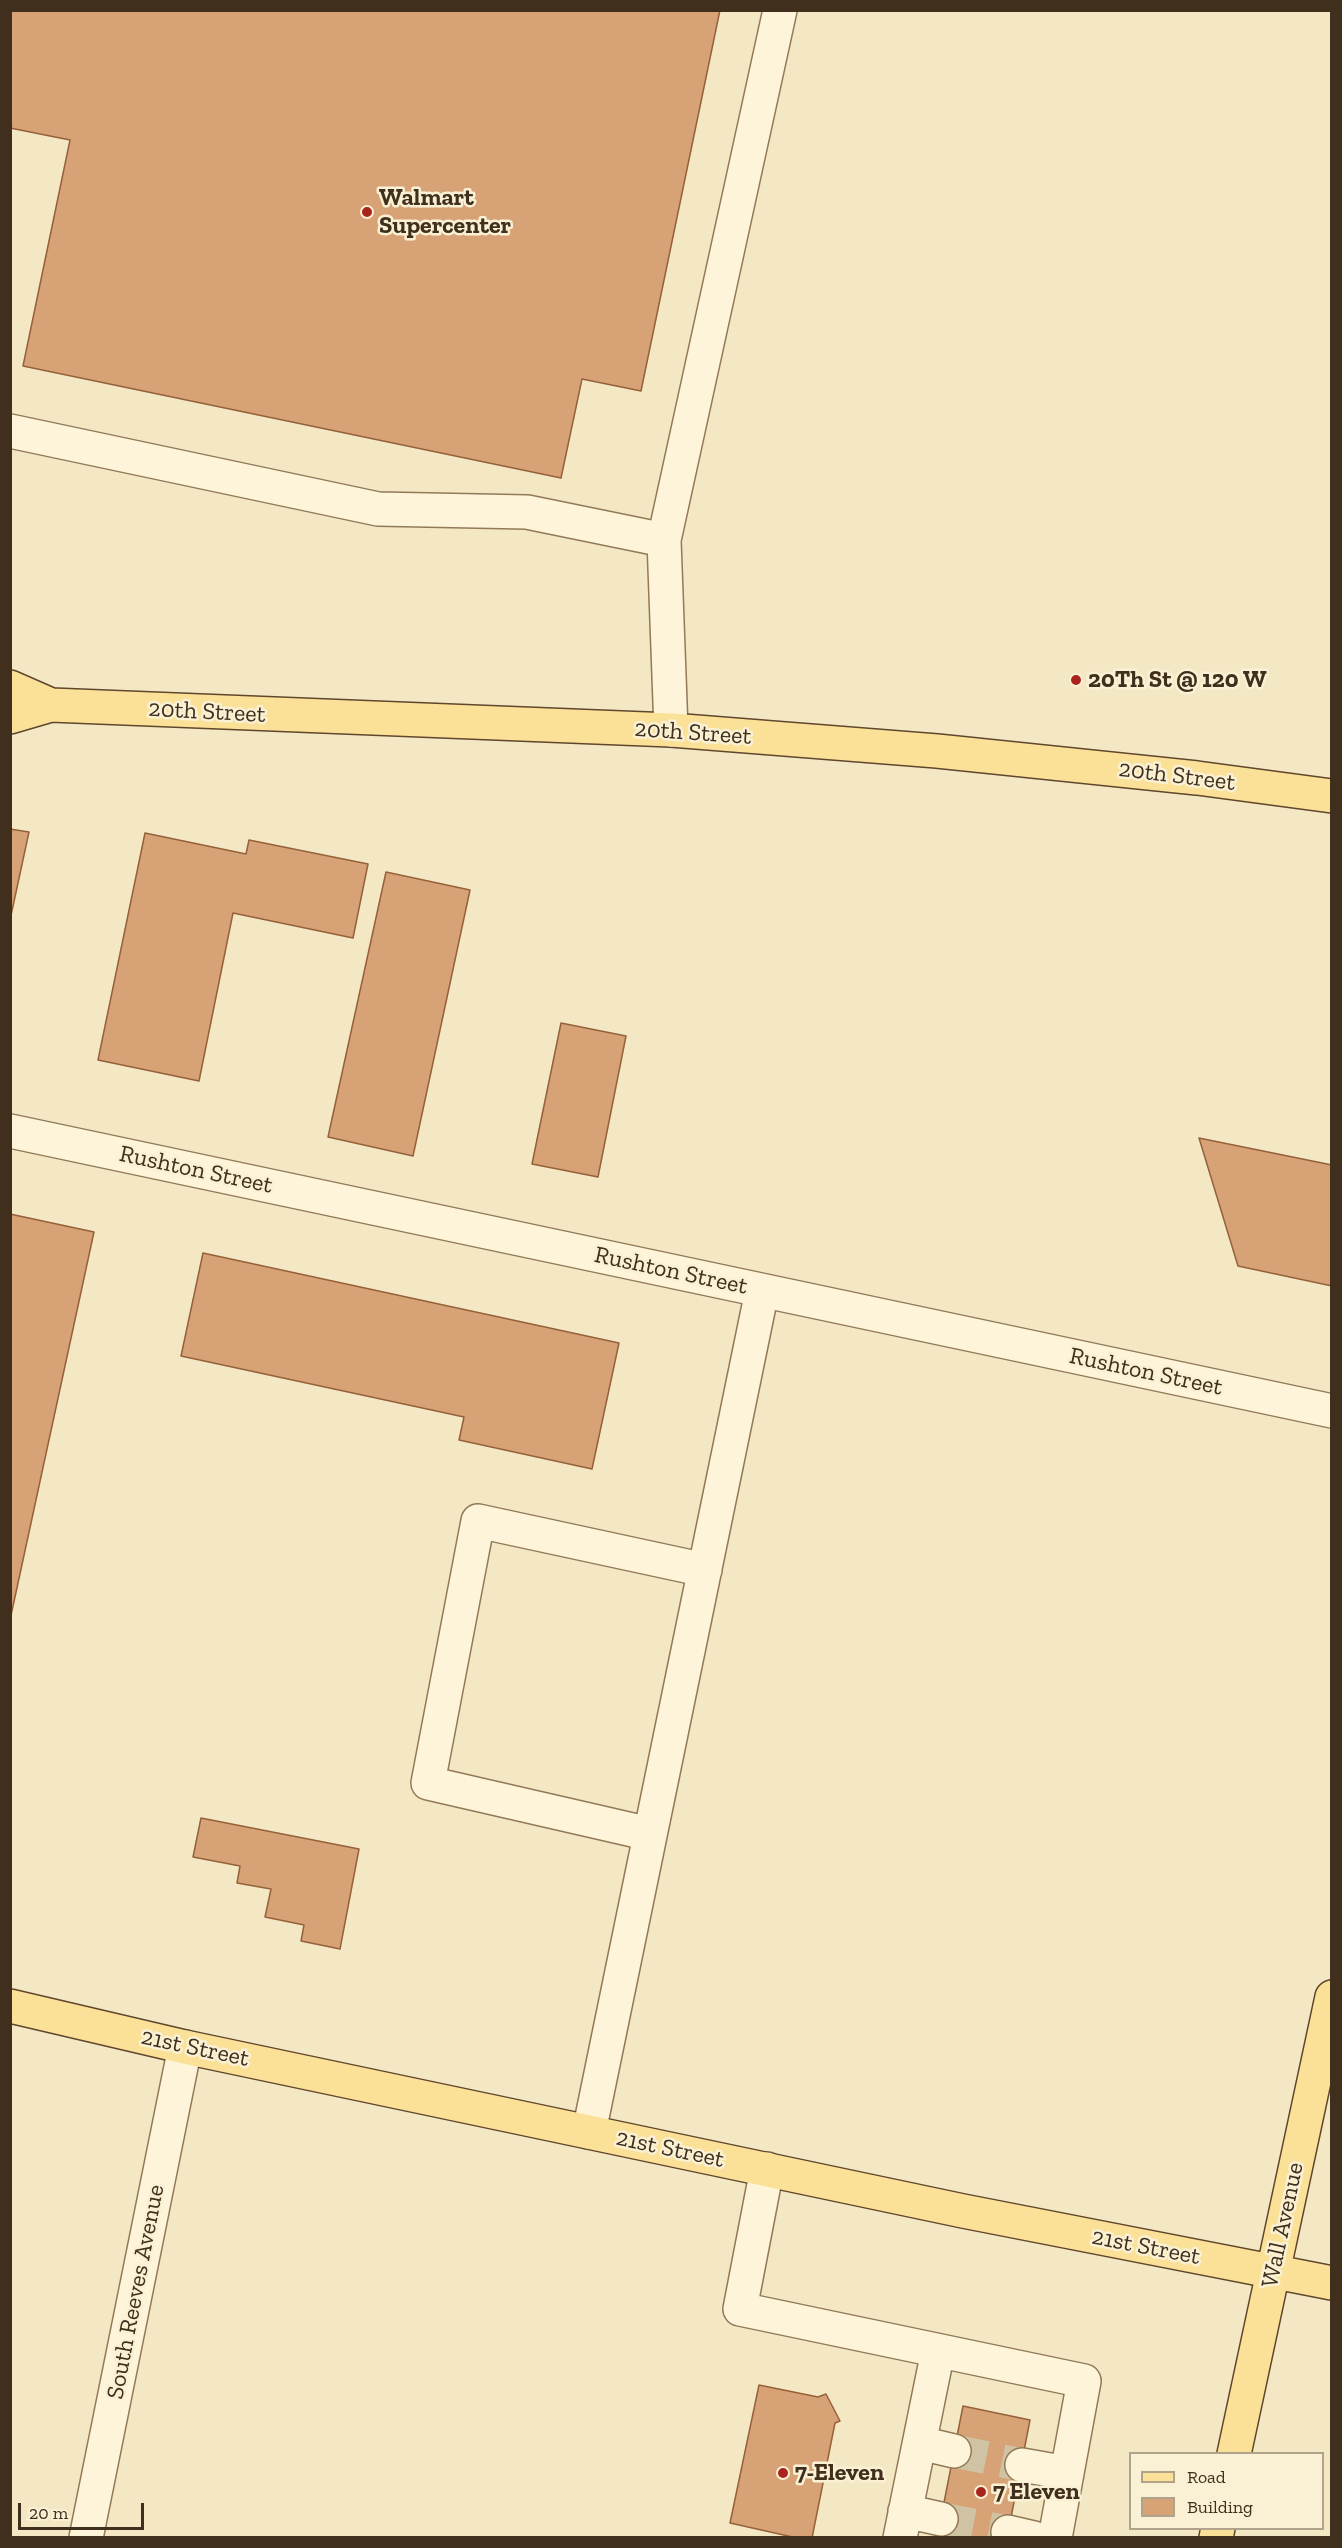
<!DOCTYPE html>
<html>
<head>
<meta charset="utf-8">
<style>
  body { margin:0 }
  #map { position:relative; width:1342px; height:2548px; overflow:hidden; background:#f4e8c4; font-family:"Zilla Slab",serif }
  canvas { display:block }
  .frame { position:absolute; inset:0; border:12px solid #402f1d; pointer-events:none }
  .legend { position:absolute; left:1129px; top:2452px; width:195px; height:78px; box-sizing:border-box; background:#faf1d5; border:2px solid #b0a38b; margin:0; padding:8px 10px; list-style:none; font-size:18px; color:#402f1d }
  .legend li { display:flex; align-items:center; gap:12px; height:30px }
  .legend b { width:30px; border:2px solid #b0a38b }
  .scale { position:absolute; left:18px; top:2503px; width:126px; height:27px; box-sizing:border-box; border:3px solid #402f1d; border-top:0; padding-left:8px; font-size:18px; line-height:21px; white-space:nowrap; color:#402f1d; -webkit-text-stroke:4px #faf1d5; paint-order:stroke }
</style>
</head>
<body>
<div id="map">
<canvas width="1342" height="2548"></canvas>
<div class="frame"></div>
<ul class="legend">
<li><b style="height:8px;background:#fbe098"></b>Road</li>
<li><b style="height:16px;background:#d7a275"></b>Building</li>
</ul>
<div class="scale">20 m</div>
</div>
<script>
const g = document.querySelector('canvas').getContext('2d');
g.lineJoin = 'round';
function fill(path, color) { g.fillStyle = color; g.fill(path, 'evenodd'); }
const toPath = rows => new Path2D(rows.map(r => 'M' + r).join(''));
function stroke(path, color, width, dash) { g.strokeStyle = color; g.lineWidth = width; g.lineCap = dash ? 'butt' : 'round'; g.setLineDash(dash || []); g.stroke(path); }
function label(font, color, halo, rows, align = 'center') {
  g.font = font + ' "Zilla Slab",serif'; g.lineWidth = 5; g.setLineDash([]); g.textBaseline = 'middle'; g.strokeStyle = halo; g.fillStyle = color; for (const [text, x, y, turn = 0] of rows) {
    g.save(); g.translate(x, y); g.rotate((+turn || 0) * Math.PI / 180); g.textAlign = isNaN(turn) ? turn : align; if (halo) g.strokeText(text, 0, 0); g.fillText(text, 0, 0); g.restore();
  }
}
const building = toPath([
  [10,10,720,10,641,391,582,379,561,478,23,366,70,140,10,128,10,10],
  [10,829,29,832,10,920,10,829],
  [145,833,246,854,249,840,368,864,353,938,233,913,199,1081,98,1060,145,833],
  [386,872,470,890,413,1156,328,1137,386,872],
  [561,1023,626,1036,598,1177,532,1164,561,1023],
  [1199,1138,1332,1165,1332,1286,1238,1266,1199,1138],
  [10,1214,94,1232,10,1620,10,1214],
  [203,1253,619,1343,592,1469,459,1440,464,1417,181,1356,203,1253],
  [201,1818,359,1849,340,1949,301,1941,304,1925,265,1917,271,1889,237,1883,240,1866,193,1857,201,1818],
  [759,2385,818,2397,826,2394,840,2421,835,2423,812,2538,797,2538,730,2523,759,2385],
  [963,2406,1030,2420,1007,2538,937,2538,963,2406]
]);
fill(building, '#d7a275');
stroke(building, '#94613a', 1.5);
stroke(toPath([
  [954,2451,1022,2465],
  [941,2519,1008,2532]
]), '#d0c3a3', 33, [33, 16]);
const minor = toPath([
  [10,431,378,509,527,512,664,540],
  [671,730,664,540,780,10],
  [10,1131,1332,1411],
  [650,1834,428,1783,478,1521,705,1570],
  [589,2132,762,1291],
  [767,2169,740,2309,1084,2381,1055,2538],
  [920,2443,954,2451],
  [1022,2465,1067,2473],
  [905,2511,941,2519],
  [1008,2532,1034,2538],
  [86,2538,185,2047],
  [900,2538,938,2351]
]);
const major = toPath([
  [10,687,51,705],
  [10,717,51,705,671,730,937,751,1197,778,1332,796],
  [10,2006,185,2047,963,2211,1332,2283],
  [1234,2454,1332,1997],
  [1216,2538,1218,2528]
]);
stroke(minor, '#927957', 36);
stroke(major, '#5f462c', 36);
stroke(minor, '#fdf4d9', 33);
stroke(major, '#fbe098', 33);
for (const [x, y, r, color] of [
  [367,212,6,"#a9241f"],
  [1076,680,6,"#a9241f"],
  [783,2473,6,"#a9241f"],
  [981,2492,6,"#a9241f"]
]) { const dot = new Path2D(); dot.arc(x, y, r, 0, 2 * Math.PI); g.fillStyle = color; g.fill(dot); stroke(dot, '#faf1d5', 2); }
label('bold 24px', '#402f1d', '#faf1d5', [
  ["Walmart",379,198],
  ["Supercenter",379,226],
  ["20Th St @ 120 W",1088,680],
  ["7-Eleven",795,2473],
  ["7 Eleven",993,2492]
], 'left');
label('24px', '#402f1d', '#faf1d5', [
  ["20th Street",207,712,3],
  ["20th Street",693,733,4],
  ["20th Street",1177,776,7],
  ["Rushton Street",196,1170,12],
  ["Rushton Street",671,1271,12],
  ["Rushton Street",1146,1372,12],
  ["21st Street",195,2048,12],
  ["21st Street",670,2149,12],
  ["Wall Avenue",1283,2225,-78],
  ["21st Street",1146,2247,11],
  ["South Reeves Avenue",136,2292,-79]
]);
</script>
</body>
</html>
